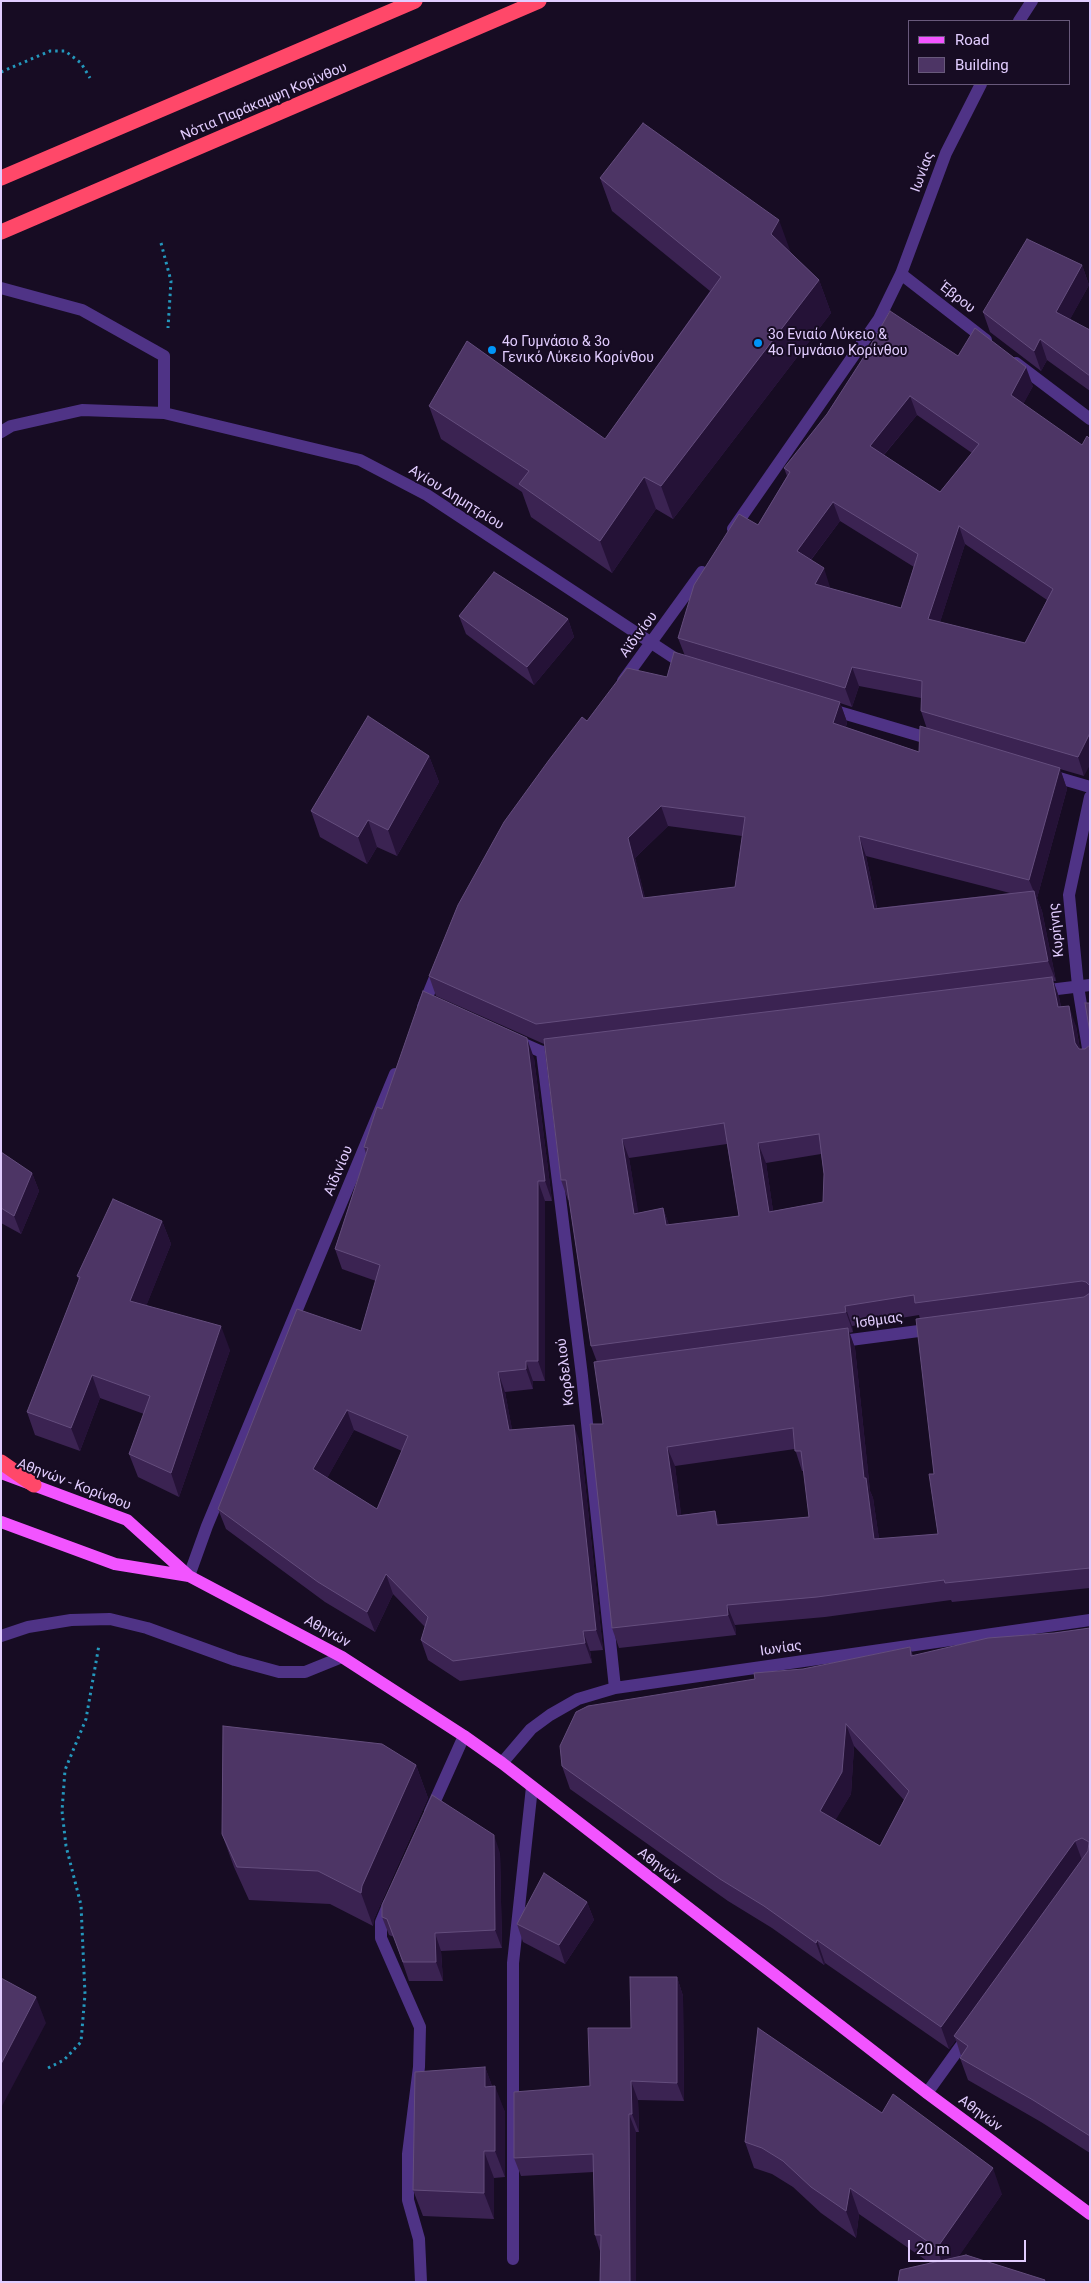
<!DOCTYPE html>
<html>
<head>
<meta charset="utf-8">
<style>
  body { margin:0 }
  #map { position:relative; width:1091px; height:2283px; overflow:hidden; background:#170c23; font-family:Roboto,sans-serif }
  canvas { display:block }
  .frame { position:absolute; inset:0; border:2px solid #e2cdff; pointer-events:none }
  .legend { position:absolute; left:908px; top:20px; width:162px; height:65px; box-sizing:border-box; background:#170c23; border:1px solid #68597b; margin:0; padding:6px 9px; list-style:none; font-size:15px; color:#e2cdff }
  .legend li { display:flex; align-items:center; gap:10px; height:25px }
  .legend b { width:25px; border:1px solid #68597b }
  .scale { position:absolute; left:908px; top:2240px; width:118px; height:22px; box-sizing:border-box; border:2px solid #e2cdff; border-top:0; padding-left:6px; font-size:15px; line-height:18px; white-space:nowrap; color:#e2cdff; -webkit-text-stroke:4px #170c23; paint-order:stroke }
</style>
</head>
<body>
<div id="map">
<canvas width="1091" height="2283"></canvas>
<div class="frame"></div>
<ul class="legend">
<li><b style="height:6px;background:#f254ff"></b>Road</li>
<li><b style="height:14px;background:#4d3565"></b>Building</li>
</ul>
<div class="scale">20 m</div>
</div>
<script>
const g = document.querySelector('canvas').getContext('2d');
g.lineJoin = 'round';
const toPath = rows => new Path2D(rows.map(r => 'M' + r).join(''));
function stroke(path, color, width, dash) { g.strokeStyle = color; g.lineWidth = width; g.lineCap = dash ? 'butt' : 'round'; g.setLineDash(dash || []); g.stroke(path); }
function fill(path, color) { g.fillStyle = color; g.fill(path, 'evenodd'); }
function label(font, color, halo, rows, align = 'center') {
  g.font = font + ' Roboto,sans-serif'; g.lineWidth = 4; g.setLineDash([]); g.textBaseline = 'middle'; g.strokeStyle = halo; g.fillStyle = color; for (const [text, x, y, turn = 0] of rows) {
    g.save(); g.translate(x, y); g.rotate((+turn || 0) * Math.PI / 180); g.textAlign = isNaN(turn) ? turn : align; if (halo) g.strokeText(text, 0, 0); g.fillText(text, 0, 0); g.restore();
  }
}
stroke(toPath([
  [1,72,50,51,65,51,81,63,90,78],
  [161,243,171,281,168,328],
  [48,2068,64,2060,81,2042,85,1994,81,1905,66,1846,62,1811,65,1770,86,1719,99,1645]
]), '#2498bd', 3, [2.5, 4]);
stroke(toPath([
  [1019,21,1032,1],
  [901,274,986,340],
  [1,288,82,310,164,356,164,413,360,460,427,495,685,665],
  [1016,363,1090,419],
  [1,432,11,426,82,410,164,413],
  [733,529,879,319,901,274,946,153,981,84],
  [623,681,702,572],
  [829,709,934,740],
  [1049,775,1090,787],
  [1090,797,1069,895,1078,986,1090,1061],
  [1041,991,1090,985],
  [423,1007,438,970],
  [517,1041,542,1052,562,1050],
  [542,1052,582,1376,615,1688],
  [835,1342,934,1329],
  [189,1576,207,1526,395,1074],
  [1,1636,28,1627,71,1620,110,1619,147,1628,235,1660,279,1672,305,1672,342,1657],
  [502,1763,531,1729,550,1715,578,1699,615,1688,1090,1620],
  [430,1812,464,1736],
  [389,1903,381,1922,381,1938,420,2027,419,2067,408,2154,408,2200,419,2239,421,2282],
  [927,2093,968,2036],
  [513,2259,513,1963,532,1787]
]), '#4f3386', 12);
stroke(toPath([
  [1,1473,127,1520,189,1576,342,1657,464,1736,502,1763,927,2093,1090,2214],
  [1,1522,115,1564,189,1576]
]), '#f254ff', 12);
stroke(toPath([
  [1,178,415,1],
  [1,232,539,1],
  [1,1462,34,1485]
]), '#ff4869', 15);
fill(toPath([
  [600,178,791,253,819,280,831,313,673,519,656,509,612,573,531,517,522,492,441,439,429,406,605,439,710,291,612,211],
  [1082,265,1089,285,1070,319,1090,330,1090,391,1047,360,1041,371,990,332,983,312],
  [958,356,1033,386,1023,404,1084,776,1060,769,1067,789,1037,898,1042,911,1056,981,1053,981,1059,997,1061,1007,1076,1026,1080,1049,1085,1049,1090,1045,1090,1588,952,1602,951,1600,825,1617,735,1625,736,1635,619,1648,612,1628,603,1424,597,1362,591,1346,569,1200,568,1200,561,1180,544,1044,436,996,429,976,587,721,667,677,685,656,678,638,758,525,787,476,784,468],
  [917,415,972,453,940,492,884,455],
  [840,521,914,567,901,608,829,588,830,587,811,560],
  [965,544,1047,600,1025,643,940,622],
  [859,686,921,698,921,711,927,729,919,752,846,727,847,722,840,703,852,707],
  [668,826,742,836,735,887,645,898,635,858],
  [866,856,1010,893,877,908],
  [727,1144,739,1216,669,1225,663,1208,638,1213,629,1158],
  [821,1154,824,1174,823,1202,773,1211,766,1163],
  [919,1315,920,1319,934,1474,938,1534,879,1539,873,1498,870,1491,855,1348,849,1333,853,1332,852,1326],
  [795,1449,802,1471,804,1471,809,1517,719,1525,715,1511,681,1515,675,1466],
  [459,616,568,619,574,637,534,685,466,634],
  [429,756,439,782,397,856,377,847,367,864,320,837,311,811],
  [534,1058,552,1201,545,1201,545,1381,533,1381,533,1389,505,1392,512,1430,581,1445,603,1650,590,1651,592,1663,460,1681,428,1660,421,1640,425,1627,393,1594,375,1632,325,1602,226,1529,218,1509,361,1331,376,1281,342,1269,335,1249,366,1154,364,1147,382,1109],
  [354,1430,402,1451,377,1509,327,1478],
  [1,1152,32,1173,39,1191,21,1234,1,1223],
  [162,1221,171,1244,146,1306,230,1350,179,1497,138,1477,129,1454,144,1414,100,1398,80,1451,35,1435,27,1412,79,1280,77,1276],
  [1090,1628,1090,2153,1041,2122,968,2080,960,2058,961,2056,956,2040,949,2049,825,1963,824,1965,772,1928,728,1901,570,1789,562,1766,755,1679,910,1647,913,1656,1054,1633],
  [854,1746,904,1800,880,1846,835,1820,851,1794],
  [416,1765,428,1798,374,1919,373,1926,330,1904,249,1900,234,1867,222,1834],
  [500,1853,502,1948,441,1951,443,1981,409,1981,394,1937,389,1935,382,1917],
  [587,1902,594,1920,565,1964,523,1942,517,1924],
  [677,1977,683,1996,684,2101,638,2100,639,2132,636,2132,636,2282,600,2282,600,2251,595,2235,594,2172,521,2176,514,2158,590,2086,631,2028],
  [485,2067,492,2086,505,2112,505,2177,494,2178,494,2219,423,2216,413,2190],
  [745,2142,1002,2194,958,2257,930,2263,859,2214,856,2238,821,2213,793,2187,772,2174,754,2168]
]), '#3b2352');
fill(toPath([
  [779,220,791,253,771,234],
  [1082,265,1089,285,1063,332,1056,312],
  [819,280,831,313,673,519,661,486],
  [1040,339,1047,360,1041,371,1034,351],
  [1026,367,1033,386,1018,414,1011,395],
  [910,396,917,415,876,464,870,446],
  [644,477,656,509,612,573,600,541],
  [833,502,840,521,803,570,797,551],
  [959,526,965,544,935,638,928,619],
  [824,568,830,587,822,603,815,584],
  [568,619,574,637,534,685,527,667],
  [852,667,859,686,852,707,845,688],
  [840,702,847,722,841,743,833,723],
  [1090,733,1090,765,1084,776,1078,757],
  [429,756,439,782,397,856,388,830],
  [1060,768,1067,789,1037,898,1042,911,1056,981,1048,961,1036,897,1029,880],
  [661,806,668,826,635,858,650,918,643,898,628,838],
  [368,820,377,847,367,864,358,837],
  [859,836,866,856,881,929,874,909],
  [1052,977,1059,997,1065,1027,1058,1007],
  [1069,1006,1076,1026,1082,1063,1075,1043],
  [527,1038,534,1058,552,1201,545,1181],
  [622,1139,629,1158,642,1233,634,1214],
  [758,1143,766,1163,776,1231,769,1212],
  [32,1173,39,1191,21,1234,14,1216],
  [538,1181,545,1201,545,1381,538,1361],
  [663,1208,670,1228,666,1225],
  [162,1221,171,1244,139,1324,130,1301],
  [845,1306,852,1326,853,1332,846,1312],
  [221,1326,230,1350,179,1497,171,1473],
  [848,1328,855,1348,870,1491,873,1498,882,1559,874,1539,864,1478],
  [526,1361,533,1381,533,1389,526,1369],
  [498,1372,505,1392,516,1450,509,1430],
  [92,1375,100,1398,80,1451,71,1428],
  [347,1410,354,1430,321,1489,313,1469],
  [574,1425,581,1445,603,1650,596,1630],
  [667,1447,675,1466,684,1536,677,1516],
  [715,1511,722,1531,717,1525],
  [386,1574,393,1594,375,1632,367,1612],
  [727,1605,735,1625,736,1635,728,1615],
  [583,1631,590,1651,592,1663,585,1643],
  [846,1724,854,1746,851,1794,828,1833,820,1811],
  [416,1765,428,1798,374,1919,373,1926,361,1893,362,1886],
  [494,1835,500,1853,502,1948,495,1930],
  [1075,1841,1083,1863,954,2036,956,2040,949,2049,941,2027],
  [587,1902,594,1920,565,1964,559,1945],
  [435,1933,441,1951,443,1981,436,1962],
  [817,1940,825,1963,824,1965,816,1943],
  [677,1977,683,1996,684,2101,677,2083],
  [36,1997,46,2023,1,2108,1,2064],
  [485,2067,495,2094,485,2087],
  [631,2081,638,2100,639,2132,632,2114],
  [495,2086,505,2112,505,2177,495,2151],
  [629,2114,636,2132,636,2282,630,2282],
  [484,2151,494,2178,494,2219,484,2193],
  [993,2168,1002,2194,946,2275,937,2248],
  [850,2188,859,2214,856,2238,846,2211]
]), '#251237');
const building = toPath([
  [643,123,779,220,771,234,819,280,661,486,644,477,600,541,519,484,529,471,429,406,467,341,605,439,721,277,600,178,643,123],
  [1027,239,1082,265,1056,312,1090,330,1090,376,1040,339,1034,351,983,312,1027,239],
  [890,311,958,356,975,328,1026,367,1011,395,1082,445,1087,436,1090,439,1090,733,1078,757,921,711,922,681,852,667,845,688,678,638,694,585,739,514,758,525,790,472,784,468,827,414,865,355,890,311],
  [910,396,979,444,940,492,870,446,910,396],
  [833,502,918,554,901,608,815,584,824,568,797,551,833,502],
  [959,526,1053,589,1025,643,928,619,959,526],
  [494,572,568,619,527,667,459,616,494,572],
  [674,652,840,702,833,723,919,752,920,726,1060,768,1029,880,859,836,874,909,1034,891,1048,961,536,1024,429,976,458,905,504,822,549,760,582,717,587,721,627,668,667,677,674,652],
  [661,806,745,817,735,887,643,898,628,838,661,806],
  [368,716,429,756,388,830,368,820,358,837,311,811,368,716],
  [1052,977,1058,1007,1069,1006,1075,1043,1079,1049,1085,1049,1090,1045,1090,1286,1086,1282,1082,1281,915,1303,914,1295,845,1306,846,1312,591,1346,566,1180,561,1180,544,1039,1052,977],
  [724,1123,739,1216,666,1225,663,1208,634,1214,622,1139,724,1123],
  [819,1134,824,1174,823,1202,769,1212,758,1143,819,1134],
  [423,991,527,1038,545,1181,538,1181,538,1361,526,1361,526,1369,498,1372,509,1430,574,1425,596,1630,583,1631,585,1643,453,1661,421,1640,428,1617,386,1574,367,1612,318,1582,218,1509,297,1309,361,1331,380,1265,335,1249,368,1148,364,1147,377,1107,382,1109,423,991],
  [347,1410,408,1436,377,1509,313,1469,347,1410],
  [1085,1003,1090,1003,1090,1033,1085,1003],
  [1,1152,32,1173,14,1216,1,1208,1,1152],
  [113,1199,162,1221,130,1301,221,1326,171,1473,129,1454,150,1396,92,1375,71,1428,27,1412,80,1277,77,1276,113,1199],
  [1090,1293,1090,1568,945,1583,944,1580,817,1597,727,1605,728,1615,612,1628,590,1424,603,1424,594,1362,848,1328,864,1478,866,1478,874,1539,938,1534,929,1474,934,1474,916,1319,1084,1297,1090,1293],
  [793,1428,795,1451,801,1451,809,1517,717,1525,715,1511,677,1516,667,1447,793,1428],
  [1090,1628,1090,2136,1033,2100,960,2058,968,2046,954,2036,1088,1851,1089,1842,1082,1838,1075,1841,941,2027,817,1940,816,1943,764,1906,720,1879,562,1766,560,1746,576,1712,588,1706,755,1679,754,1673,803,1669,910,1647,911,1656,988,1638,1054,1633,1090,1628],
  [846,1724,909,1791,880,1846,820,1811,842,1772,846,1724],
  [223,1726,382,1744,416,1765,362,1886,361,1893,318,1871,237,1867,222,1834,223,1726],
  [432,1795,494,1835,495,1930,435,1933,436,1962,403,1962,387,1919,382,1917,382,1905,432,1795],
  [544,1873,587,1902,559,1945,517,1924,544,1873],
  [630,1977,677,1977,677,2083,631,2081,632,2114,629,2114,630,2282,600,2282,601,2235,595,2235,593,2154,514,2158,514,2092,590,2086,588,2028,631,2028,630,1977],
  [1,1978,36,1997,1,2064,1,1978],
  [758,2028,882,2113,893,2094,993,2168,937,2248,850,2188,846,2211,811,2187,783,2161,762,2148,745,2142,758,2028],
  [485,2067,485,2087,495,2086,495,2151,484,2151,484,2193,413,2190,415,2072,485,2067],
  [966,2255,1045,2280,1044,2282,898,2282,900,2270,966,2255]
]);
fill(building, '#4d3565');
stroke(building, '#644d7d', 1);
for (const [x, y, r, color] of [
  [758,343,5,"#0095f8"],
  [492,350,5,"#0095f8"]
]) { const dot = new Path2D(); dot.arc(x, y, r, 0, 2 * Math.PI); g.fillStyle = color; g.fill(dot); stroke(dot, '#170c23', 2); }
label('14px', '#e2cdff', '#170c23', [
  ["Νότια Παράκαμψη Κορίνθου",264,102,-23],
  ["Ιωνίας",923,172,-70],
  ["Έβρου",957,298,38],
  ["Αγίου Δημητρίου",456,498,32],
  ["Αϊδινίου",639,635,-53],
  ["Κυρήνης",1057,930,-96],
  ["Αϊδινίου",339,1171,-67],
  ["Ίσθμιας",879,1321,-8],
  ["Κορδελιού",566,1372,-97],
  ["Αθηνών - Κορίνθου",74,1485,21],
  ["Αθηνών",327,1632,29],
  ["Ιωνίας",781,1649,-8],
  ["Αθηνών",659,1867,38],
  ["Αθηνών",980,2114,37]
]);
label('14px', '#e2cdff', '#170c23', [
  ["3ο Ενιαίο Λύκειο &",768,335],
  ["4ο Γυμνάσιο Κορίνθου",768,351],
  ["4ο Γυμνάσιο & 3ο",502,342],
  ["Γενικό Λύκειο Κορίνθου",502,358]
], 'left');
</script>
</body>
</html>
